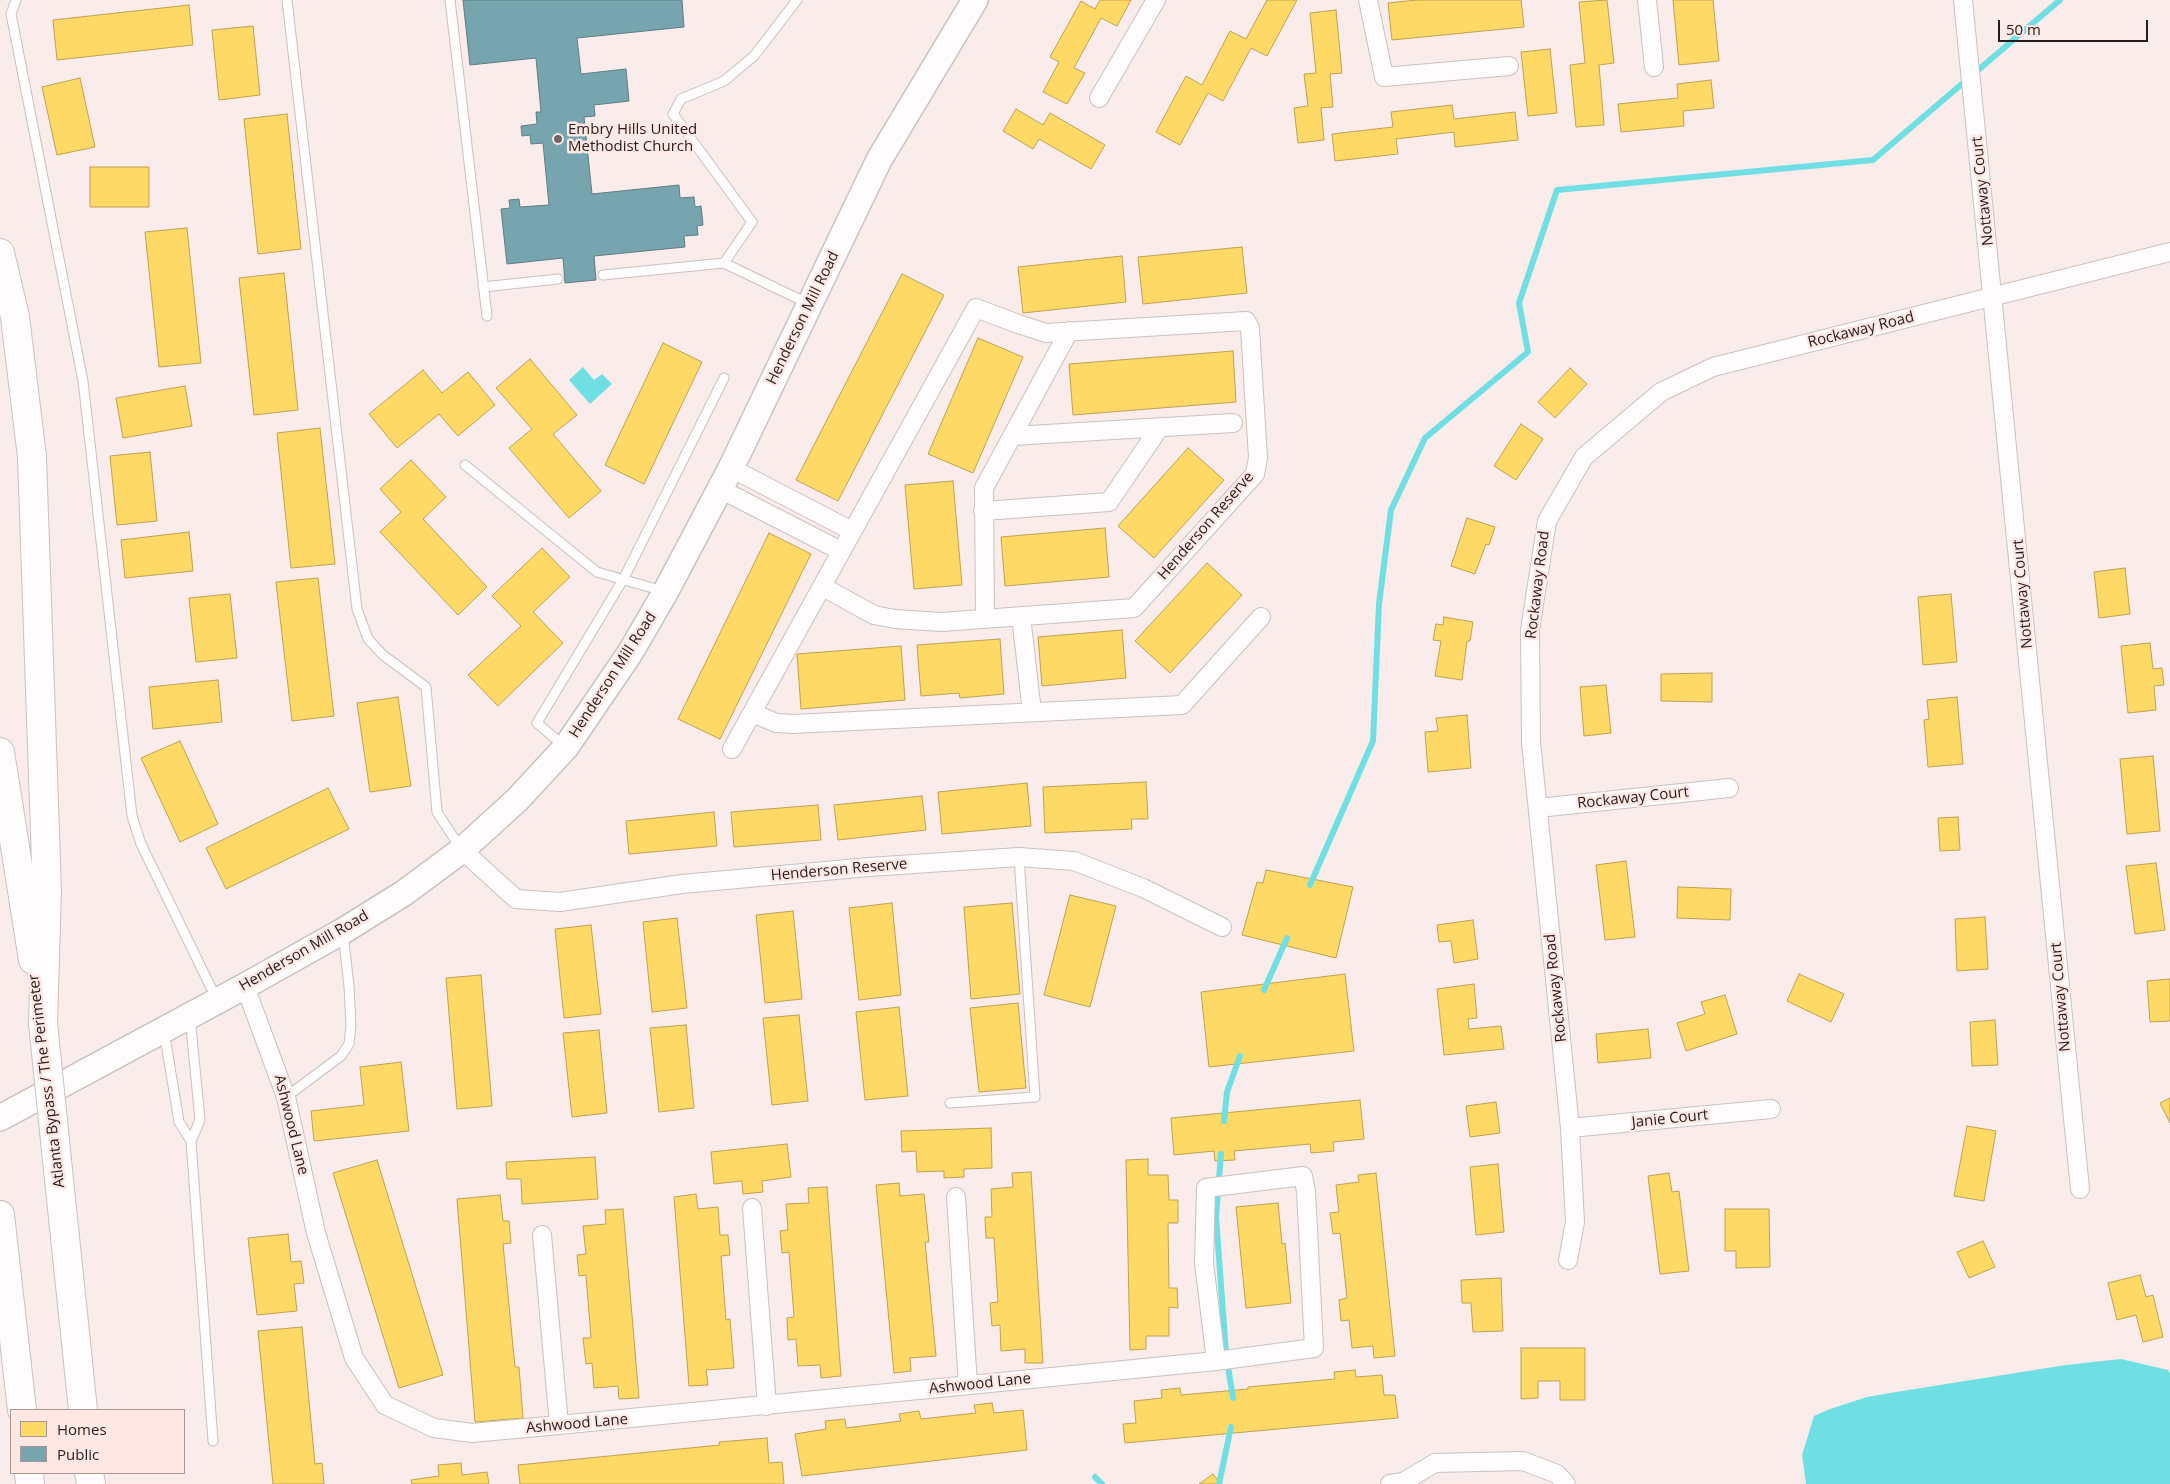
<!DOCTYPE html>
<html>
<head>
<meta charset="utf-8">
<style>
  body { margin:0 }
  #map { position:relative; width:2170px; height:1484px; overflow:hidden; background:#f9ecea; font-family:"Open Sans",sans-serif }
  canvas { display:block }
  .legend { position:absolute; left:10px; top:1409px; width:175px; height:65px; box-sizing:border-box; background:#ffe8e4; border:1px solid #a89794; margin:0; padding:6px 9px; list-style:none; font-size:15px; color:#251d1c }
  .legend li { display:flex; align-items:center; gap:10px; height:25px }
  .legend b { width:25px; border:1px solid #a89794 }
  .scale { position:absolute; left:1998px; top:20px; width:150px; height:22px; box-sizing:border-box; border:2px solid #251d1c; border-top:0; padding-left:6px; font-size:15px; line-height:18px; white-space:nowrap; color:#251d1c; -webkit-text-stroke:4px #ffe8e4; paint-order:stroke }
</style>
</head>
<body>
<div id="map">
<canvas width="2170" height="1484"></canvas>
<ul class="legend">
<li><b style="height:14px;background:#ffd966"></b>Homes</li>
<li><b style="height:14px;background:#76a5af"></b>Public</li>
</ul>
<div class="scale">50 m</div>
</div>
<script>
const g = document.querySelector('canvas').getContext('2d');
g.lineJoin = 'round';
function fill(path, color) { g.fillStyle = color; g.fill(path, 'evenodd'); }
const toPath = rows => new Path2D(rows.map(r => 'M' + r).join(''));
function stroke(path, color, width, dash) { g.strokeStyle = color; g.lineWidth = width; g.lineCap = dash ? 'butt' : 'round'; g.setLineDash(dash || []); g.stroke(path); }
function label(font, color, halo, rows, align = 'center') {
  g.font = font + ' "Open Sans",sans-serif'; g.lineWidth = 5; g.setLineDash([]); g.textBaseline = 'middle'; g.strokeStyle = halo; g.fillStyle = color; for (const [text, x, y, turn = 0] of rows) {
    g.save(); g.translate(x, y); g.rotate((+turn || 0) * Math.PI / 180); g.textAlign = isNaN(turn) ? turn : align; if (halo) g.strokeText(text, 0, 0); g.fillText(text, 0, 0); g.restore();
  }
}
fill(toPath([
  [583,367,594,380,602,374,612,384,590,404,569,380],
  [2121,1359,2168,1370,2170,1374,2170,1484,1806,1484,1802,1455,1814,1416,1830,1409,1867,1397,1902,1391,2066,1365]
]), '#70dfe4');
const homes = toPath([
  [1100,0,1131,0,1117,26,1101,18,1074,68,1085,73,1067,104,1043,92,1059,62,1050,57,1081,1,1095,9,1100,0],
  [1267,0,1297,0,1267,56,1251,48,1223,101,1208,93,1180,145,1156,132,1186,76,1202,85,1230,31,1246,39,1267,0],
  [1417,0,1521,0,1524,27,1392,40,1388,3,1417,0],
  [1607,0,1614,63,1599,65,1604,125,1576,127,1570,65,1585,63,1579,2,1607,0],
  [1673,0,1713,0,1719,61,1679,65,1673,0],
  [189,5,193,45,57,60,53,20,189,5],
  [1336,10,1342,73,1330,74,1333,107,1321,108,1324,140,1298,143,1294,108,1308,106,1304,74,1316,73,1310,13,1336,10],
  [253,26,260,95,219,100,212,30,253,26],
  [1550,49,1557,113,1528,116,1521,52,1550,49],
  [80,78,95,147,57,155,42,87,80,78],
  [1711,80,1714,108,1683,111,1684,126,1621,132,1618,104,1678,98,1677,84,1711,80],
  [1452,105,1454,119,1515,112,1518,140,1455,147,1454,132,1396,139,1398,154,1335,161,1332,134,1393,127,1391,112,1452,105],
  [1016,109,1043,125,1050,113,1105,145,1091,169,1039,139,1033,149,1003,131,1016,109],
  [287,114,301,249,258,254,244,119,287,114],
  [90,167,149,167,149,207,90,207,90,167],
  [187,228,201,363,159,367,145,232,187,228],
  [1242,247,1247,293,1143,304,1138,257,1242,247],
  [1122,256,1126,302,1023,313,1018,267,1122,256],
  [284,273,298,410,254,415,239,278,284,273],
  [902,274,944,295,838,501,796,480,902,274],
  [978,338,1023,357,973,473,928,454,978,338],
  [663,343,702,362,644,484,605,465,663,343],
  [1233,351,1236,402,1073,415,1069,364,1233,351],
  [530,359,577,415,553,434,601,491,569,518,509,448,532,429,496,388,530,359],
  [1570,368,1587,384,1555,418,1538,402,1570,368],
  [423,370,442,393,468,372,495,405,458,436,439,414,397,448,369,414,423,370],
  [185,386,192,426,123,438,116,398,185,386],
  [1521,424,1543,439,1516,480,1494,466,1521,424],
  [320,428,335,564,291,568,277,433,320,428],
  [1188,448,1224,480,1154,558,1118,526,1188,448],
  [150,452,157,521,117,525,110,456,150,452],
  [411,460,446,497,423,519,487,587,458,615,380,532,401,512,380,489,411,460],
  [953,481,962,585,914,589,905,485,953,481],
  [1467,518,1495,527,1489,545,1486,544,1475,574,1451,566,1467,518],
  [1105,528,1109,577,1005,586,1001,537,1105,528],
  [189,532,193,571,125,578,121,540,189,532],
  [769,533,811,554,720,739,678,719,769,533],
  [542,548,570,577,533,612,563,643,498,706,468,675,521,626,492,596,542,548],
  [1207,563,1242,595,1170,673,1135,641,1207,563],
  [2125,568,2130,614,2099,618,2094,572,2125,568],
  [318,578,334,716,292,721,276,582,318,578],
  [230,594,237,658,196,662,189,598,230,594],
  [1951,594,1957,662,1923,665,1918,597,1951,594],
  [1444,617,1473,622,1470,641,1467,641,1462,680,1435,676,1441,641,1433,640,1436,624,1443,625,1444,617],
  [1122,630,1126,678,1042,686,1038,637,1122,630],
  [1000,639,1004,694,960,698,959,693,921,696,917,645,1000,639],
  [2150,643,2153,669,2162,668,2164,685,2154,686,2156,710,2128,713,2121,646,2150,643],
  [901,646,905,700,801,709,797,654,901,646],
  [1712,673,1712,702,1661,701,1661,674,1712,673],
  [218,680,222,722,153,729,149,687,218,680],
  [1606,685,1611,733,1584,736,1580,687,1606,685],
  [398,697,411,786,370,792,357,703,398,697],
  [1957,697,1963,764,1928,767,1924,720,1929,719,1927,700,1957,697],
  [1467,715,1471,768,1428,772,1425,732,1438,731,1436,718,1467,715],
  [180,741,218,824,180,842,141,758,180,741],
  [2153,756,2160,831,2127,834,2120,759,2153,756],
  [1146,782,1148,819,1131,819,1132,829,1045,833,1043,787,1146,782],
  [1027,783,1031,826,942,834,938,792,1027,783],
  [328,788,349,829,226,889,206,848,328,788],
  [922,796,926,830,838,840,834,805,922,796],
  [818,805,821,840,734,847,731,812,818,805],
  [714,812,717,846,629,854,626,821,714,812],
  [1958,817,1960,850,1940,851,1938,818,1958,817],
  [1626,861,1635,937,1605,940,1596,865,1626,861],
  [2156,863,2165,930,2135,934,2126,866,2156,863],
  [1266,870,1353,887,1336,958,1242,935,1257,882,1263,883,1266,870],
  [1678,887,1731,889,1730,920,1677,918,1678,887],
  [1070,895,1116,906,1090,1007,1044,995,1070,895],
  [892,903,901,995,859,1000,849,908,892,903],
  [1012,903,1020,994,971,999,964,907,1012,903],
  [793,911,802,999,765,1003,756,915,793,911],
  [1985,917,1988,969,1957,971,1955,919,1985,917],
  [677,918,687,1008,652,1012,643,922,677,918],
  [1473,920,1478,959,1454,963,1451,941,1439,942,1437,925,1473,920],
  [591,925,601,1014,564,1018,555,929,591,925],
  [1345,974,1354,1051,1209,1067,1201,992,1345,974],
  [1799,974,1844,994,1831,1022,1787,1001,1799,974],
  [481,975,492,1106,457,1109,446,978,481,975],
  [2170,979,2170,1021,2150,1022,2147,981,2170,979],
  [1474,984,1477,1018,1468,1019,1469,1029,1501,1026,1504,1049,1444,1055,1437,989,1474,984],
  [1725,995,1737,1034,1686,1051,1677,1023,1705,1014,1701,1002,1725,995],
  [1018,1003,1026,1088,979,1092,970,1008,1018,1003],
  [899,1007,908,1096,865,1100,856,1012,899,1007],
  [799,1015,808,1101,772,1105,763,1018,799,1015],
  [1995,1020,1998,1065,1972,1066,1970,1022,1995,1020],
  [686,1025,694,1108,659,1112,650,1028,686,1025],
  [1648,1029,1651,1058,1598,1063,1596,1034,1648,1029],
  [599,1030,607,1113,572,1117,563,1033,599,1030],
  [401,1062,409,1131,314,1141,311,1111,364,1105,360,1067,401,1062],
  [2170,1098,2170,1123,2160,1103,2170,1098],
  [1360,1100,1364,1139,1333,1142,1334,1151,1311,1153,1310,1144,1234,1151,1235,1160,1215,1161,1214,1151,1174,1155,1171,1118,1360,1100],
  [1496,1102,1500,1133,1470,1137,1466,1106,1496,1102],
  [1967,1126,1996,1131,1984,1201,1954,1196,1967,1126],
  [991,1128,992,1168,964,1169,964,1177,944,1178,944,1171,917,1172,916,1151,902,1152,901,1131,991,1128],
  [787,1144,791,1177,762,1181,763,1192,743,1194,742,1181,714,1184,711,1152,787,1144],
  [595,1157,598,1199,522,1204,521,1179,507,1179,506,1162,595,1157],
  [1148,1159,1148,1175,1168,1175,1169,1200,1178,1200,1178,1223,1168,1223,1169,1288,1177,1288,1178,1308,1169,1307,1169,1336,1146,1336,1146,1349,1130,1350,1126,1160,1148,1159],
  [377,1160,443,1375,399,1388,333,1173,377,1160],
  [1498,1164,1504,1232,1476,1235,1470,1167,1498,1164],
  [1031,1172,1043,1363,1025,1363,1025,1349,1001,1351,1000,1325,992,1326,990,1303,998,1302,994,1238,986,1238,985,1217,992,1217,991,1189,1013,1187,1012,1173,1031,1172],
  [1376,1173,1395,1356,1374,1358,1373,1346,1352,1348,1349,1320,1341,1321,1339,1300,1347,1298,1340,1233,1333,1234,1330,1213,1339,1212,1336,1185,1359,1182,1358,1175,1376,1173],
  [1669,1173,1672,1192,1679,1191,1689,1271,1660,1274,1648,1176,1669,1173],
  [899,1183,900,1196,924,1194,929,1242,925,1242,936,1356,910,1358,911,1371,894,1373,876,1185,899,1183],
  [827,1187,841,1376,821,1378,820,1365,798,1366,796,1339,788,1340,787,1318,794,1317,789,1252,782,1253,780,1231,788,1230,786,1204,809,1203,808,1188,827,1187],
  [696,1194,698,1209,718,1207,720,1235,728,1235,730,1255,721,1256,726,1320,730,1319,734,1368,706,1370,708,1385,689,1386,674,1197,696,1194],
  [500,1195,503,1221,509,1221,511,1243,503,1244,515,1367,519,1367,523,1418,475,1422,457,1199,500,1195],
  [1278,1203,1282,1244,1285,1243,1291,1303,1246,1308,1236,1207,1278,1203],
  [623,1209,639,1398,619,1399,618,1386,594,1388,592,1363,586,1364,583,1338,591,1338,586,1275,579,1276,577,1255,586,1254,583,1226,606,1224,605,1210,623,1209],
  [1725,1209,1769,1209,1770,1267,1736,1268,1736,1251,1725,1251,1725,1209],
  [288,1234,291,1262,301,1261,304,1283,294,1284,297,1311,257,1315,248,1238,288,1234],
  [1983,1241,1995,1267,1969,1278,1957,1252,1983,1241],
  [2140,1275,2146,1297,2153,1295,2163,1337,2143,1342,2136,1315,2117,1320,2108,1283,2140,1275],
  [1501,1278,1503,1331,1473,1332,1471,1303,1462,1303,1461,1280,1501,1278],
  [302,1327,315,1464,322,1463,324,1484,273,1484,258,1331,302,1327],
  [1521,1348,1585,1348,1585,1400,1560,1400,1560,1381,1538,1381,1538,1398,1521,1399,1521,1348],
  [1355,1370,1356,1377,1382,1375,1384,1395,1395,1395,1398,1418,1125,1443,1123,1424,1136,1423,1134,1401,1162,1398,1161,1390,1180,1388,1181,1395,1248,1389,1248,1387,1335,1379,1334,1372,1355,1370],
  [992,1403,994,1413,1023,1410,1027,1450,802,1476,795,1434,826,1429,825,1421,845,1419,846,1428,901,1421,899,1414,919,1411,921,1419,976,1413,974,1405,992,1403],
  [767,1438,769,1463,782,1462,784,1484,520,1484,518,1465,720,1445,719,1442,767,1438],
  [461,1463,462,1475,487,1472,489,1484,412,1484,411,1480,439,1476,438,1465,461,1463],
  [1213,1474,1221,1484,1199,1484,1213,1474]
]);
fill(homes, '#ffd966');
stroke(homes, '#bea150', 1);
const public = toPath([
  [463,0,682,0,684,27,577,38,581,74,626,69,629,101,594,105,595,116,584,117,592,194,679,185,680,198,694,197,695,207,701,206,703,225,697,226,698,235,684,236,685,247,594,256,596,280,565,283,563,258,507,264,501,209,510,208,509,200,519,199,520,207,549,205,543,143,531,144,530,135,522,136,521,126,537,124,536,112,541,112,536,58,470,65,463,0]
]);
fill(public, '#76a5af');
stroke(public, '#5e7c83', 1);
stroke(toPath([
  [1310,885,1373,741,1379,604,1391,510,1425,438,1528,352,1519,303,1557,190,1873,160,2060,0],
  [1264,990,1287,938],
  [1224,1121,1227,1092,1240,1056],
  [1221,1154,1216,1217,1226,1354,1233,1398],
  [1095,1477,1102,1484],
  [1219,1484,1231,1427]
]), '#70dfe4', 6);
const lane = toPath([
  [16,0,11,14,83,381,132,816,141,844,217,1000],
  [287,0,357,609,368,639,383,655,426,687,437,812,461,849],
  [450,0,487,316],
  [724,263,752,222,673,114,681,99,724,81,754,56,797,0],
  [603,275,724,263,809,304],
  [483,287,558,279],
  [465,465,597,572,663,591],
  [564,746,537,723,624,578,724,378],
  [190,1017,200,1120,191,1141,213,1441],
  [164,1031,179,1122,191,1141],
  [286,1097,341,1056,349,1044,351,1025,349,986,343,933],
  [950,1103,1035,1097,1019,857]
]);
const street = toPath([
  [1368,0,1384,77,1509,66],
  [1647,0,1654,67],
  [1963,0,2080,1189],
  [1099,98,1156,0],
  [1012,436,1233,423],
  [731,468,852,531],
  [720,489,841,551],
  [983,511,1109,502,1160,427],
  [1021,616,1032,712],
  [985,619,984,488,1069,331],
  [753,713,776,723,793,724,1182,705,1261,617],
  [732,749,976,308,1018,324,1046,333,1246,321,1250,328,1258,458,1255,474,1134,608,941,622,895,619,874,615,823,587],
  [1538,808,1729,788],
  [462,850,516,899,560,902,682,884,869,867,1019,857,1074,861,1143,888,1222,927],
  [245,986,286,1097,316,1233,354,1358,385,1405,434,1428,472,1433,559,1425,1216,1361,1314,1348,1306,1191,1303,1176,1206,1188,1204,1263,1216,1361],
  [1570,1128,1771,1109],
  [956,1197,968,1385],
  [752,1208,767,1406],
  [542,1235,559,1425],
  [1568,1260,1575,1222,1570,1128,1531,742,1530,630,1547,521,1584,457,1661,392,1713,367,2170,252],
  [1390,1484,1403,1482,1435,1463,1523,1461,1557,1474,1566,1484]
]);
const secondary = toPath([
  [0,1118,245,986,343,931,404,893,462,850,517,800,566,747,630,653,666,591,731,468,879,160,975,0]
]);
const highway = toPath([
  [0,253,15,317,32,457,47,891,43,1023],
  [0,752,33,960],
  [58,1170,83,1410],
  [0,1215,22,1410],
  [29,1473,30,1484],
  [89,1473,91,1484]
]);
stroke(lane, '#cac1bf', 11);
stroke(street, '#cac1bf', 20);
stroke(secondary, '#cac1bf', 28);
stroke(highway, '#cac1bf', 30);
stroke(lane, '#fefcfc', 9);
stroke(street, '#fefcfc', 18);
stroke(secondary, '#fefcfc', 25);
stroke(highway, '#fefcfc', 28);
const highwayBridge = toPath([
  [43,1023,58,1170]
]);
stroke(highwayBridge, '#cac1bf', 30, []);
stroke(highwayBridge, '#fefcfc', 28);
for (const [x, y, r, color] of [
  [558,139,5,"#6f6564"]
]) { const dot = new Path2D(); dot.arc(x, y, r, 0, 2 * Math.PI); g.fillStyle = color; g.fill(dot); stroke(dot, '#ffe8e4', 2); }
label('15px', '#251d1c', '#ffe8e4', [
  ["Embry Hills United",568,130],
  ["Methodist Church",568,147]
], 'left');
label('15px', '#251d1c', '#ffe8e4', [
  ["Nottaway Court",1983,191,-96],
  ["Henderson Mill Road",803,318,-64],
  ["Rockaway Road",1861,330,-14],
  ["Henderson Reserve",1206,526,-49],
  ["Rockaway Road",1538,585,-83],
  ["Nottaway Court",2023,594,-95],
  ["Henderson Mill Road",613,675,-57],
  ["Rockaway Court",1633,798,-6],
  ["Henderson Reserve",839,870,-5],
  ["Henderson Mill Road",304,951,-30],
  ["Rockaway Road",1556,988,-96],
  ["Nottaway Court",2061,997,-95],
  ["Atlanta Bypass / The Perimeter",47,1081,-97],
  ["Janie Court",1670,1119,-6],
  ["Ashwood Lane",291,1125,76],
  ["Ashwood Lane",980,1384,-6],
  ["Ashwood Lane",577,1424,-5]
]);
</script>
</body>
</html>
